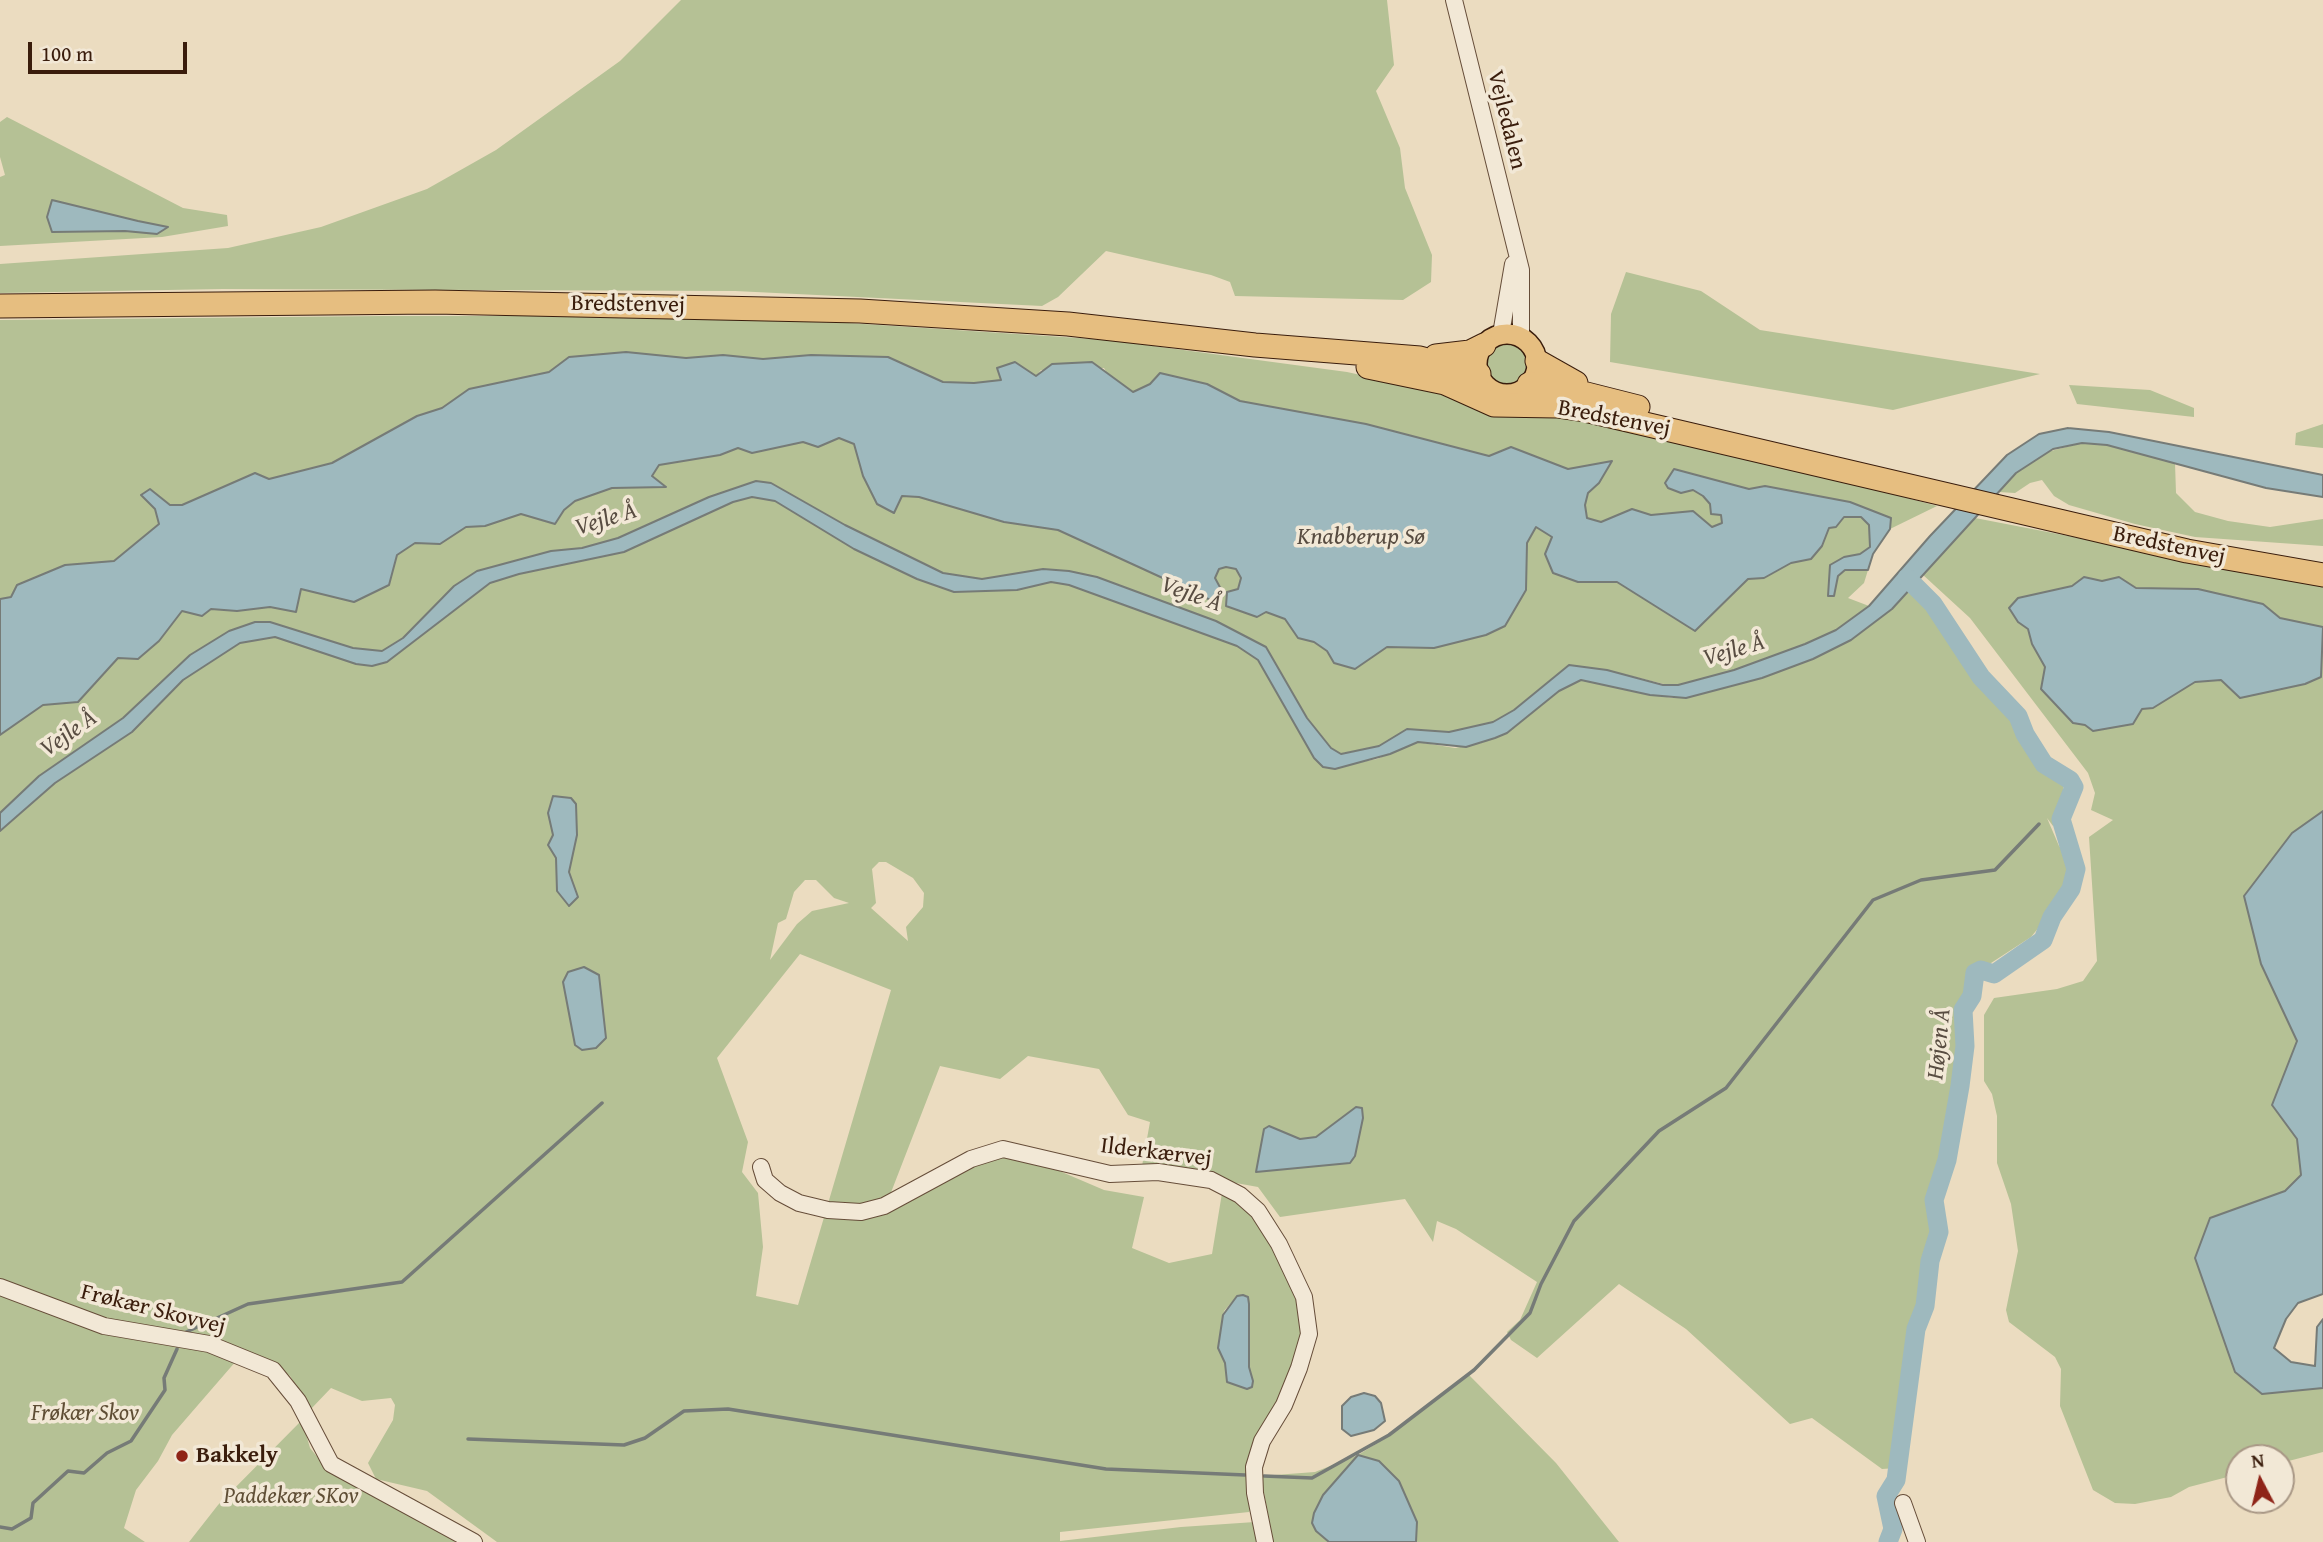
<!DOCTYPE html>
<html>
<head>
<meta charset="utf-8">
<style>
  body { margin:0 }
  #map { position:relative; width:2323px; height:1542px; overflow:hidden; background:#ebdcc0; font-family:"Gentium Book Plus",serif }
  canvas { display:block }
  .north { position:absolute; left:2225px; top:1444px; width:70px; height:70px; box-sizing:border-box; background:#f2e8d6; border:2px solid #a89785; border-radius:50%; rotate:353deg; font-size:19px; font-weight:700; line-height:28px; text-align:center; color:#3a1d0c }
  .north::after { content:''; display:block; margin:auto; width:24px; height:32px; background:#8f2418; clip-path:polygon(50% 0,100% 100%,50% 72%,0 100%) }
  .scale { position:absolute; left:28px; top:42px; width:159px; height:32px; box-sizing:border-box; border:4px solid #3a1d0c; border-top:0; padding-left:9px; font-size:21px; line-height:24px; white-space:nowrap; color:#3a1d0c; -webkit-text-stroke:5px #f2e8d6; paint-order:stroke }
</style>
</head>
<body>
<div id="map">
<canvas width="2323" height="1542"></canvas>
<div class="north">N</div>
<div class="scale">100 m</div>
</div>
<script>
const g = document.querySelector('canvas').getContext('2d');
g.lineJoin = 'round';
function fill(path, color) { g.fillStyle = color; g.fill(path, 'evenodd'); }
const toPath = rows => new Path2D(rows.map(r => 'M' + r).join(''));
function stroke(path, color, width, dash) { g.strokeStyle = color; g.lineWidth = width; g.lineCap = dash ? 'butt' : 'round'; g.setLineDash(dash || []); g.stroke(path); }
function label(font, color, halo, rows, align = 'center') {
  g.font = font + ' "Gentium Book Plus",serif'; g.lineWidth = 7; g.setLineDash([]); g.textBaseline = 'middle'; g.strokeStyle = halo; g.fillStyle = color; for (const [text, x, y, turn = 0] of rows) {
    g.save(); g.translate(x, y); g.rotate((+turn || 0) * Math.PI / 180); g.textAlign = isNaN(turn) ? turn : align; if (halo) g.strokeText(text, 0, 0); g.fillText(text, 0, 0); g.restore();
  }
}
fill(toPath([
  [681,0,1387,0,1394,65,1376,91,1400,148,1405,188,1432,255,1431,282,1403,300,1235,296,1230,282,1211,275,1106,251,1058,297,1042,306,735,291,223,289,0,293,0,264,228,248,321,227,427,189,496,150,620,61],
  [7,117,183,208,227,215,228,226,162,237,0,246,0,177,5,175,0,157,0,122],
  [138,221,168,227,157,234,125,231,52,232],
  [1626,272,1701,291,1760,330,2040,374,1893,410,1610,362,1611,314],
  [382,316,581,316,848,323,1109,340,1347,372,1434,391,1488,415,1558,412,1746,454,1937,506,1890,529,1890,518,1765,486,1749,489,1674,470,1681,493,1693,490,1703,496,1721,515,1722,523,1712,527,1693,511,1651,515,1632,509,1601,522,1587,518,1585,505,1588,493,1599,483,1611,461,1568,469,1512,447,1489,456,1366,424,1240,401,1207,384,1150,384,1133,392,1109,377,1104,368,1041,370,1036,376,974,383,943,382,888,357,811,355,763,359,723,355,686,358,626,352,569,357,549,372,469,389,442,408,417,416,332,463,269,479,254,473,182,505,170,505,150,490,141,495,155,509,159,524,114,561,65,565,11,597,0,599,0,320],
  '1484 363a23 23 0 1 1 46 0a23 23 0 1 1-46 0Z',
  [2069,385,2150,390,2194,408,2194,417,2077,404],
  [2323,424,2323,448,2295,445,2296,433],
  [838,438,854,443,863,476,877,504,893,513,902,496,919,497,1004,522,1058,530,1215,602,1222,591,1215,578,1219,569,1226,567,1236,569,1241,578,1238,589,1227,592,1226,606,1257,617,1266,611,1285,619,1298,638,1314,642,1327,651,1334,663,1355,669,1387,647,1434,648,1486,635,1504,626,1526,590,1527,543,1536,527,1552,537,1545,554,1554,573,1578,582,1617,582,1695,631,1748,579,1764,578,1791,563,1811,559,1822,546,1829,527,1836,527,1844,517,1861,517,1869,525,1870,547,1860,554,1844,557,1831,565,1828,596,1834,596,1838,576,1845,570,1868,570,1864,583,1848,598,1869,606,1836,630,1786,652,1707,679,1672,686,1607,670,1569,665,1514,710,1493,722,1449,732,1407,729,1379,746,1338,754,1329,768,1377,759,1418,742,1455,748,1481,743,1507,733,1559,691,1581,680,1672,698,1686,698,1762,678,1813,659,1851,640,1892,609,1913,585,1976,676,2012,719,2034,763,2064,783,2062,799,2053,826,2047,818,2059,846,2070,855,2066,888,2053,900,2044,921,2031,937,1991,963,1981,963,1971,973,1972,996,1963,1010,1965,1046,1960,1086,1947,1160,1934,1200,1939,1232,1930,1261,1925,1306,1916,1329,1897,1468,1882,1469,1812,1418,1790,1424,1686,1329,1619,1284,1537,1358,1511,1340,1507,1332,1520,1320,1537,1282,1456,1229,1437,1221,1433,1242,1405,1199,1280,1217,1258,1187,1142,1166,1150,1122,1128,1115,1099,1069,1028,1056,1000,1079,940,1066,890,1195,861,1208,827,1207,891,990,800,954,717,1058,748,1142,742,1172,758,1193,763,1247,756,1296,798,1305,825,1214,851,1217,889,1208,962,1170,1000,1155,1022,1155,1104,1190,1144,1197,1132,1248,1169,1263,1212,1254,1222,1193,1239,1202,1258,1219,1296,1298,1304,1333,1283,1392,1248,1465,1250,1509,1249,1512,1060,1532,1060,1541,1181,1527,1255,1522,1259,1542,497,1542,427,1491,376,1479,368,1463,393,1420,395,1405,391,1398,362,1401,331,1388,310,1410,290,1376,278,1367,243,1353,172,1435,158,1461,136,1490,124,1528,145,1542,0,1542,0,735,43,705,78,702,118,658,138,659,159,641,182,611,201,616,211,609,237,611,270,607,296,612,301,589,354,602,389,585,397,555,415,543,440,544,466,527,485,526,521,514,555,523,564,510,575,501,612,488,665,487,652,476,659,465,720,455,738,448,752,452,803,441,818,447],
  [879,862,886,862,913,878,924,893,923,907,906,927,908,941,871,908,876,903,872,869],
  [805,880,816,880,834,898,849,903,812,911,797,924,770,960,778,923,786,919,794,892],
  [1246,1295,1249,1304,1249,1367,1253,1385,1247,1388,1227,1382,1225,1363,1218,1348,1224,1311,1237,1296],
  [2082,443,2107,445,2175,463,2176,493,2195,512,2228,521,2270,527,2323,519,2323,546,2195,537,2135,524,2069,505,2054,496,2042,480,2030,483,2015,493,1999,492,2016,473,2043,453],
  [1975,518,2323,585,2323,811,2292,833,2261,964,2297,1041,2272,1105,2297,1139,2301,1175,2285,1191,2211,1218,2262,1394,2323,1388,2323,1452,2281,1463,2281,1458,2239,1458,2239,1474,2189,1487,2171,1497,2135,1504,2115,1503,2093,1490,2060,1406,2061,1369,2055,1357,2009,1322,2006,1310,2018,1251,2011,1204,1997,1163,1997,1116,1992,1094,1984,1081,1984,1015,1994,998,2057,989,2083,981,2097,961,2089,837,2113,820,2091,810,2095,793,2088,773,1970,618,1922,574],
  [1469,1375,1556,1463,1619,1542,1416,1542,1417,1522,1399,1481,1350,1464,1316,1531,1329,1542,1273,1542,1261,1476,1315,1472,1358,1455,1389,1436],
  [302,1420,310,1448,328,1470,464,1542,189,1542,218,1505]
]), '#b5c195');
const water = toPath([
  [52,200,138,221,168,227,157,234,125,231,52,232,47,217,52,200],
  [626,352,686,358,723,355,763,359,811,355,888,357,943,382,974,383,1001,380,997,368,1015,362,1036,376,1052,364,1092,362,1133,392,1150,384,1160,373,1207,384,1240,401,1366,424,1489,456,1511,447,1568,469,1612,461,1599,483,1588,493,1585,505,1587,518,1601,522,1632,509,1651,515,1693,511,1712,527,1722,523,1721,515,1711,514,1710,504,1703,496,1693,490,1681,493,1668,488,1665,483,1674,469,1749,489,1765,486,1850,502,1891,518,1890,529,1873,554,1868,570,1845,570,1838,576,1834,596,1828,596,1830,565,1844,557,1860,554,1870,547,1869,525,1861,517,1844,517,1836,527,1829,528,1822,546,1811,559,1791,563,1764,578,1748,579,1695,631,1617,582,1578,582,1553,573,1545,554,1552,537,1536,527,1527,543,1526,590,1505,626,1486,635,1434,648,1387,647,1355,669,1334,663,1327,651,1314,642,1298,638,1285,619,1266,612,1257,617,1226,606,1227,592,1238,589,1241,578,1236,569,1226,567,1219,569,1215,578,1222,591,1215,602,1058,530,1004,522,919,497,902,496,894,513,877,504,863,476,854,444,839,438,818,447,803,442,752,453,738,448,720,455,659,465,652,476,666,487,612,488,575,501,564,510,555,524,521,514,485,526,466,527,440,544,415,543,397,555,389,585,354,602,301,589,296,612,270,607,237,611,211,609,202,616,182,611,159,641,138,659,118,658,78,702,43,705,0,735,0,599,11,597,17,585,65,565,114,561,159,524,155,509,141,495,150,489,170,505,182,505,255,473,269,479,332,463,417,416,442,408,469,389,549,372,569,357,626,352],
  [2068,428,2109,432,2323,475,2323,497,2266,488,2107,445,2082,443,2053,449,2016,473,1892,609,1851,640,1813,659,1762,678,1686,698,1650,695,1581,680,1559,691,1507,733,1495,738,1466,747,1418,742,1390,754,1335,769,1323,767,1314,758,1258,660,1237,646,1069,585,1051,582,1017,590,954,592,917,579,854,549,775,501,752,497,733,502,624,552,519,574,490,583,387,662,372,666,356,664,275,637,240,643,183,680,132,732,55,783,0,831,0,813,39,776,123,718,190,655,229,631,255,622,270,622,353,648,382,651,403,638,454,586,477,571,551,551,582,548,618,538,709,497,756,481,771,483,845,525,943,573,982,579,1043,569,1069,571,1097,577,1216,621,1266,647,1307,718,1331,748,1341,754,1379,746,1407,729,1449,732,1493,722,1514,710,1569,665,1607,670,1663,685,1678,685,1734,670,1805,644,1836,630,1869,606,1930,536,2007,455,2039,434,2068,428],
  [2084,577,2102,581,2119,577,2136,588,2198,589,2263,604,2280,618,2323,627,2321,677,2305,684,2240,698,2221,680,2195,682,2153,708,2142,709,2133,724,2093,731,2085,725,2073,723,2041,689,2045,667,2032,644,2028,629,2018,622,2009,608,2018,598,2072,586,2084,577],
  [553,796,571,798,576,804,577,835,569,872,578,897,569,906,557,891,556,858,548,845,553,835,548,813,553,796],
  [2323,811,2323,1294,2298,1303,2286,1319,2274,1348,2291,1362,2315,1366,2317,1327,2323,1319,2323,1388,2262,1394,2235,1372,2195,1258,2210,1218,2285,1191,2301,1175,2297,1139,2272,1105,2297,1041,2261,964,2244,896,2292,833,2323,811],
  [584,967,599,975,606,1038,596,1048,582,1050,575,1045,563,982,568,972,584,967],
  [1356,1107,1362,1108,1363,1118,1355,1156,1350,1163,1256,1172,1264,1129,1269,1126,1300,1139,1316,1137,1356,1107],
  [1243,1295,1248,1297,1249,1304,1249,1367,1253,1381,1252,1387,1247,1389,1227,1382,1225,1363,1218,1348,1223,1315,1237,1296,1243,1295],
  [1364,1393,1375,1396,1381,1403,1385,1421,1374,1430,1351,1436,1342,1429,1342,1406,1351,1397,1364,1393],
  [1358,1455,1379,1461,1399,1481,1417,1522,1416,1542,1329,1542,1316,1531,1312,1523,1314,1513,1323,1495,1358,1455]
]);
fill(water, '#9eb9be');
stroke(water, '#767b77', 2);
stroke(toPath([
  [184,1333,248,1304,402,1282,602,1103],
  [468,1439,624,1445,645,1438,684,1411,728,1409,1106,1469,1245,1475],
  [1264,1476,1312,1478,1389,1435,1474,1370,1530,1313,1541,1284,1574,1221,1659,1131,1726,1088,1873,900,1921,880,1995,870,2039,824],
  [0,1527,12,1529,31,1518,33,1503,68,1471,84,1473,107,1453,131,1441,165,1390,164,1378,177,1349]
]), '#767b77', 3.5);
stroke(toPath([
  [1888,1542,1893,1529,1886,1496,1896,1480,1916,1329,1925,1306,1930,1261,1939,1232,1934,1200,1947,1160,1960,1086,1965,1046,1963,1010,1972,996,1975,973,1981,970,1994,974,2043,940,2052,917,2071,889,2076,869,2061,819,2074,787,2070,780,2044,764,2025,734,2018,716,1981,677,1933,604,1907,578]
]), '#9eb9be', 19);
const minor = toPath([
  [1454,0,1521,270,1521,337],
  [1501,334,1513,264],
  [761,1167,765,1180,780,1193,799,1203,828,1210,861,1212,884,1206,971,1159,1003,1149,1110,1174,1158,1172,1211,1180,1240,1195,1258,1211,1279,1244,1304,1297,1309,1334,1299,1368,1284,1405,1262,1441,1254,1467,1255,1493,1265,1542],
  [0,1287,104,1326,209,1344,273,1370,298,1401,331,1464,474,1542],
  [1903,1503,1917,1542]
]);
const major = toPath([
  '1477 364a30 30 0 1 1 60 0a30 30 0 1 1-60 0Z'
]);
const highway = toPath([
  [0,306,435,302,860,311,1068,324,1255,345,1420,358,1479,374],
  [1436,356,1470,352,1484,345],
  [1537,361,1576,383],
  [1368,367,1445,383,1494,405,1557,406,1585,410,2187,551,2323,575],
  [1529,384,1555,386,1638,407]
]);
stroke(minor, '#664d39', 18);
stroke(major, '#3a1d0c', 22);
stroke(highway, '#3a1d0c', 25);
stroke(minor, '#f2e8d6', 16);
stroke(major, '#e6be80', 19);
stroke(highway, '#e6be80', 23);
for (const [x, y, r, color] of [
  [182,1456,7,"#8f2418"]
]) { const dot = new Path2D(); dot.arc(x, y, r, 0, 2 * Math.PI); g.fillStyle = color; g.fill(dot); stroke(dot, '#f2e8d6', 2.5); }
label('23px', '#3a1d0c', '#f2e8d6', [
  ["Vejledalen",1506,120,76],
  ["Bredstenvej",628,305,1],
  ["Bredstenvej",1614,419,11],
  ["Bredstenvej",2169,546,12],
  ["Ilderkærvej",1156,1153,7],
  ["Frøkær Skovvej",153,1310,14]
]);
label('italic 23px', '#5f4e35', '#f2e8d6', [
  ["Frøkær Skov",85,1414],
  ["Paddekær SKov",291,1497]
]);
label('bold 23px', '#3a1d0c', '#f2e8d6', [
  ["Bakkely",196,1456]
], 'left');
label('italic 24px', '#584c41', '#f2e8d6', [
  ["Vejle Å",606,520,-17],
  ["Knabberup Sø",1361,538],
  ["Vejle Å",1191,595,20],
  ["Vejle Å",1734,651,-16],
  ["Vejle Å",69,734,-35],
  ["Højen Å",1940,1044,-84]
]);
</script>
</body>
</html>
